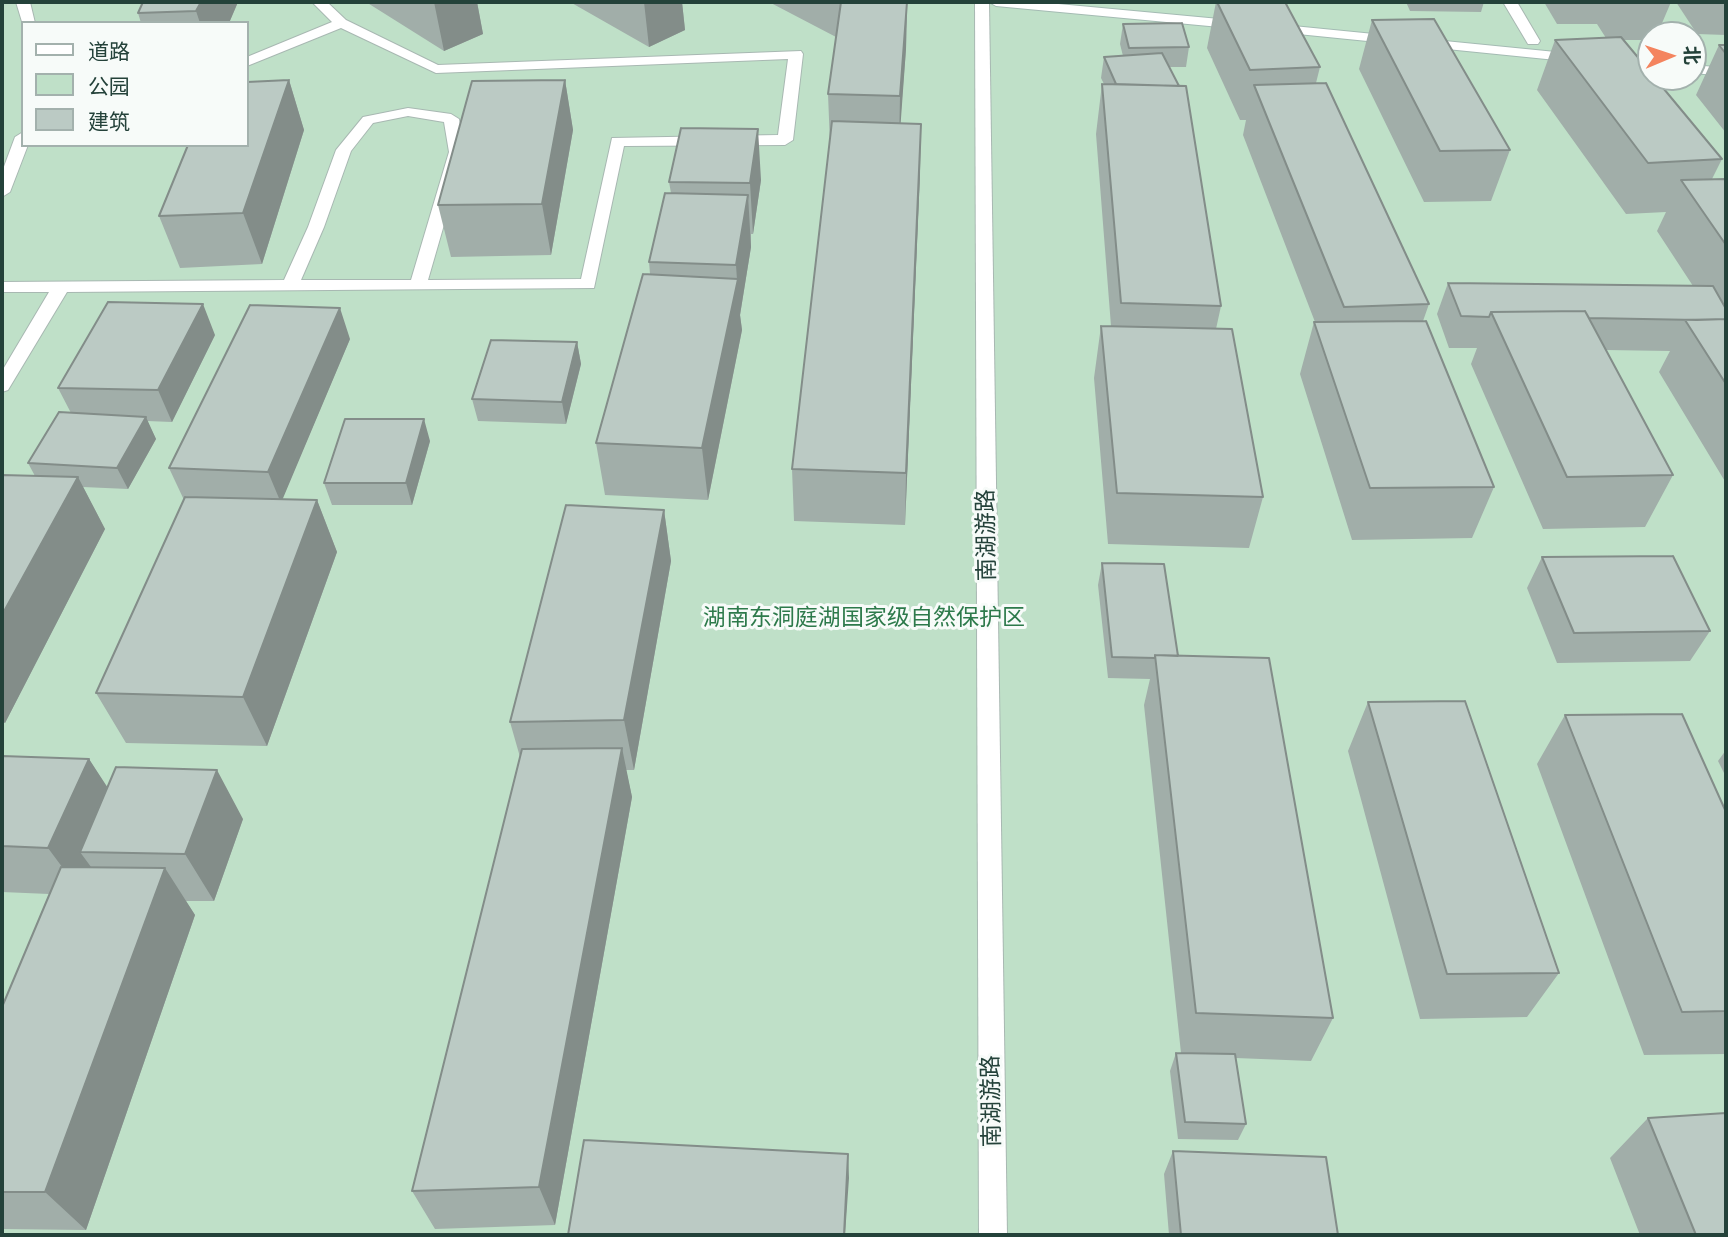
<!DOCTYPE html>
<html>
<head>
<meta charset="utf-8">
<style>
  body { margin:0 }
  #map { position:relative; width:1728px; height:1237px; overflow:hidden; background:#e6efeb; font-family:"Work Sans","Noto Sans SC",sans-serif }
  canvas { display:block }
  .frame { position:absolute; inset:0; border:4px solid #24423a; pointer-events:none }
  .legend { position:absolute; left:21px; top:21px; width:228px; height:126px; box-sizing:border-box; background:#f7fbf9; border:2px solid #a3b1ad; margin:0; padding:9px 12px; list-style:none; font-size:21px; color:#24423a }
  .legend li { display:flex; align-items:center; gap:14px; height:35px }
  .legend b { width:35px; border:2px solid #a3b1ad }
  .north { position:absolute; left:1637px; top:21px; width:70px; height:70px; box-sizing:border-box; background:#f7fbf9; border:2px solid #a3b1ad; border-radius:50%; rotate:88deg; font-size:19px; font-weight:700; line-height:28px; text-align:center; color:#24423a }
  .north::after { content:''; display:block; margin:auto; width:24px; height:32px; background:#f4845f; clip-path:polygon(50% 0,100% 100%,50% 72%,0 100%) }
</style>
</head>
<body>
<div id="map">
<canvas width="1728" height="1237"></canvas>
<div class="frame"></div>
<ul class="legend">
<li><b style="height:9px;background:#fff"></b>道路</li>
<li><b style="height:19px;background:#bfe0c8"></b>公园</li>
<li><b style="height:19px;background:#bbcac4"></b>建筑</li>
</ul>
<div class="north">北</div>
</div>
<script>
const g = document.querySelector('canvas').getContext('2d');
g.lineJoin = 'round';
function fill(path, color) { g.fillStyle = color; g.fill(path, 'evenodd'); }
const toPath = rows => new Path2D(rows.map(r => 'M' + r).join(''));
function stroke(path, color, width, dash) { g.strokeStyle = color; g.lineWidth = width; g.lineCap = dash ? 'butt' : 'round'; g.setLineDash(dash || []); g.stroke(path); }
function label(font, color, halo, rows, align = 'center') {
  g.font = font + ' "Work Sans","Noto Sans SC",sans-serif'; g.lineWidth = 6; g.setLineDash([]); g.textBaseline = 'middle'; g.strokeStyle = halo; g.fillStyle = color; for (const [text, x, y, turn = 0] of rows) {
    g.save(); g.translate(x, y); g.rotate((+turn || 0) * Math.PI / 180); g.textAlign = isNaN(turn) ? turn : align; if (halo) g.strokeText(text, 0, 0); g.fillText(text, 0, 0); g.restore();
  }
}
fill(toPath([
  [2,2,1726,2,1726,1235,2,1235],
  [23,23,247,23,247,145,23,145],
  [1651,35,1693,35,1693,77,1651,77]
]), '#bfe0c8');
const minor = toPath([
  [16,2,30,2,35,23,23,23,23,25,16,2],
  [312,2,327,2,346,20,438,65,801,51,803,54,793,140,785,145,624,146,594,288,67,292,8,390,2,392,2,371,49,292,2,292,2,282,284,280,308,227,336,150,363,117,408,108,451,114,459,119,465,152,428,280,581,279,612,138,778,135,788,59,436,73,341,28,247,66,247,57,332,22,312,2],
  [408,116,444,122,449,152,411,280,301,280,324,227,351,151,373,123,408,116],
  [1503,2,1517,2,1540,41,1538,44,1528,44,1503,2],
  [23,132,23,145,28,145,10,192,2,197,2,172,15,137,23,132]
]);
const tertiary = toPath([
  [975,2,989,2,1007,1235,979,1235,975,2]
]);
const secondary = toPath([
  [989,2,1037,2,1241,21,1248,25,1241,29,996,6,989,2],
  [1273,24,1576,54,1583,58,1576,62,1268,31,1266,28,1273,24],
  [1618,58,1651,61,1651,69,1613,65,1611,62,1618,58],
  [1693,65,1726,68,1726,76,1693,73,1693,65]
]);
stroke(minor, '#a8b8b2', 2);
stroke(tertiary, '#a8b8b2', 2);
stroke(secondary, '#a4bbb3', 2);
fill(minor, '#fff');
fill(tertiary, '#fff');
fill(secondary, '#fff');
fill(toPath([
  [238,2,229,23,141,23,138,13],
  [366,2,477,2,483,34,444,51],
  [570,2,682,2,685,30,649,47],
  [769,2,907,2,906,49,900,123,920,174,905,525,794,521,792,469,830,144,828,94,836,37],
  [1216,2,1285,2,1320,67,1316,83,1429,304,1423,321,1494,487,1472,538,1352,540,1300,374,1314,322,1315,322,1243,135,1246,120,1240,120,1207,48],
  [1406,2,1484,2,1481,12,1410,11],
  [1544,2,1671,2,1657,35,1651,35,1651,40,1624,40,1722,159,1712,179,1726,179,1726,483,1659,372,1670,351,1606,350,1673,475,1645,527,1543,529,1471,364,1477,348,1449,348,1437,314,1448,283,1693,286,1657,231,1666,212,1626,214,1537,90,1555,40,1606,38,1597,24,1557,24],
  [1676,2,1726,2,1726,35,1697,34],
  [1372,20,1510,150,1491,201,1424,202,1359,69],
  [1123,24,1189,47,1186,67,1170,67,1221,306,1216,329,1263,497,1249,548,1108,544,1094,378,1101,326,1111,326,1096,134,1102,84,1104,84,1101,78,1104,57,1123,56,1120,44],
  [1719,45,1726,45,1726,133,1696,95],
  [289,80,304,130,262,264,180,268,159,216],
  [565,80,573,130,551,255,451,257,438,205],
  [761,180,753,234,751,234,751,247,740,315,742,330,708,500,605,495,596,443,650,274,649,262,671,193,669,182],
  [215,335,172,422,147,421,156,439,128,489,83,487,105,529,5,723,2,723,2,475,35,476,28,463,71,413,58,388],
  [350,339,282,499,317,500,337,552,267,746,126,743,96,693,184,500,169,468],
  [577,342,581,364,566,424,478,421,472,399],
  [430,441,412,505,332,505,324,483],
  [664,510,671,561,634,770,626,770,632,797,555,1225,435,1229,412,1191,520,757,510,722],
  [1542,557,1710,631,1690,661,1557,663,1527,588],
  [1102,563,1178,656,1333,1018,1311,1061,1236,1058,1246,1124,1238,1140,1178,1139,1170,1071,1176,1053,1181,1053,1144,705,1150,679,1108,678,1098,585],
  [1368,702,1559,973,1527,1017,1420,1019,1348,751],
  [1565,715,1726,812,1726,1054,1644,1055,1537,764],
  [1726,750,1726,777,1718,761],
  [2,756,89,759,107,788,243,819,214,901,186,901,195,915,86,1230,2,1229,2,1007,49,894,2,892],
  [1648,1118,1726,1235,1640,1235,1610,1158],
  [1173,1151,1338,1235,1169,1235,1164,1174]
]), '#a1aea9');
fill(toPath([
  [201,2,238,2,229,23,200,23,196,11],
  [434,2,477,2,483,34,444,51],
  [644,2,682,2,685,30,649,47],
  [907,2,906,49,899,146,900,96],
  [289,80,304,130,262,264,243,213],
  [565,80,573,130,551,255,542,204],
  [921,124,920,174,905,525,906,473],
  [758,129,761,180,753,234,750,183],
  [748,195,751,247,740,315,742,330,708,500,702,448,737,280,736,265],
  [203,304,215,335,172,422,158,390],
  [340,308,350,339,281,503,268,472],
  [577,342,581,364,566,424,562,402],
  [146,417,156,439,128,489,117,468],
  [424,419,430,441,412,505,406,483],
  [78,477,105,529,5,723,2,719,2,615],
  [317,500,337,552,267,746,243,697],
  [664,510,671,561,634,770,624,720],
  [622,748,632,797,555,1225,539,1187],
  [89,759,121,808,80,852,94,871,83,895,48,848],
  [217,770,243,819,214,901,185,854],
  [165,868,195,915,86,1230,45,1192],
  [848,1154,849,1178,845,1235,844,1235]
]), '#838d89');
const building = toPath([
  [143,2,201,2,196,11,138,13,143,2],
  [841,2,907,2,900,96,828,94,841,2],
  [1217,2,1285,2,1320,67,1250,70,1217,2],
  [1434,19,1510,150,1440,151,1372,20,1434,19],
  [1182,23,1189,47,1129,48,1123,24,1182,23],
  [1621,37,1651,73,1651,77,1654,77,1722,159,1648,163,1555,40,1621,37],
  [1719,45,1726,45,1726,54,1719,45],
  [1162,53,1179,86,1116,84,1104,57,1162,53],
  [289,80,243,213,159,216,188,145,247,145,247,82,289,80],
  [565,80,542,204,438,205,472,81,565,80],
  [1326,83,1429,304,1344,307,1254,85,1326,83],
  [1102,84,1186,86,1221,306,1121,303,1102,84],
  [832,121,921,124,906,473,792,469,832,121],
  [681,128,758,129,750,183,669,182,681,128],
  [1726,179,1726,245,1681,180,1726,179],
  [665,193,748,195,736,265,649,262,665,193],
  [643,274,738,279,702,448,596,443,643,274],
  [1448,283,1713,286,1726,309,1726,319,1697,320,1589,318,1585,311,1491,312,1489,317,1461,316,1448,283],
  [108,302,203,304,158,390,58,388,108,302],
  [250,305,340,308,268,472,169,468,250,305],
  [1585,311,1673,475,1567,477,1491,312,1585,311],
  [1726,319,1726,384,1685,320,1726,319],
  [1426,321,1494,487,1370,488,1314,322,1426,321],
  [1101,326,1232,329,1263,497,1117,493,1101,326],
  [491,340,577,342,562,402,472,399,491,340],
  [59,412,146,417,117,468,28,463,59,412],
  [345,419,424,419,406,483,324,483,345,419],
  [2,475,78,477,2,615,2,475],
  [185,497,317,500,243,697,96,693,185,497],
  [566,505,664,510,624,720,510,722,566,505],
  [1673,556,1710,631,1574,633,1542,557,1673,556],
  [1102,563,1164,564,1178,656,1155,655,1155,658,1112,657,1102,563],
  [1155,655,1269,658,1333,1018,1196,1013,1155,655],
  [1465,701,1559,973,1447,974,1368,702,1465,701],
  [1682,714,1726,812,1726,1011,1682,1012,1565,715,1682,714],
  [622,748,539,1187,412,1191,522,749,622,748],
  [2,756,89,759,48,848,2,846,2,756],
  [116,767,217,770,185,854,80,852,116,767],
  [61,867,165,868,45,1192,2,1192,2,1007,61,867],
  [1176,1053,1235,1054,1246,1124,1185,1122,1176,1053],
  [1726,1113,1726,1235,1696,1235,1648,1118,1726,1113],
  [584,1140,848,1154,844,1235,568,1235,584,1140],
  [1173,1151,1326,1157,1338,1235,1181,1235,1173,1151]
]);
fill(building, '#bbcac4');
stroke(building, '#838d89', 2);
label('23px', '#24423a', '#f7fbf9', [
  ["南湖游路",987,535,-91],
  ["南湖游路",992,1101,-91]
]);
label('23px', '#2d7a4b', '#f7fbf9', [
  ["湖南东洞庭湖国家级自然保护区",864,618]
]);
</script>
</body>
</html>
